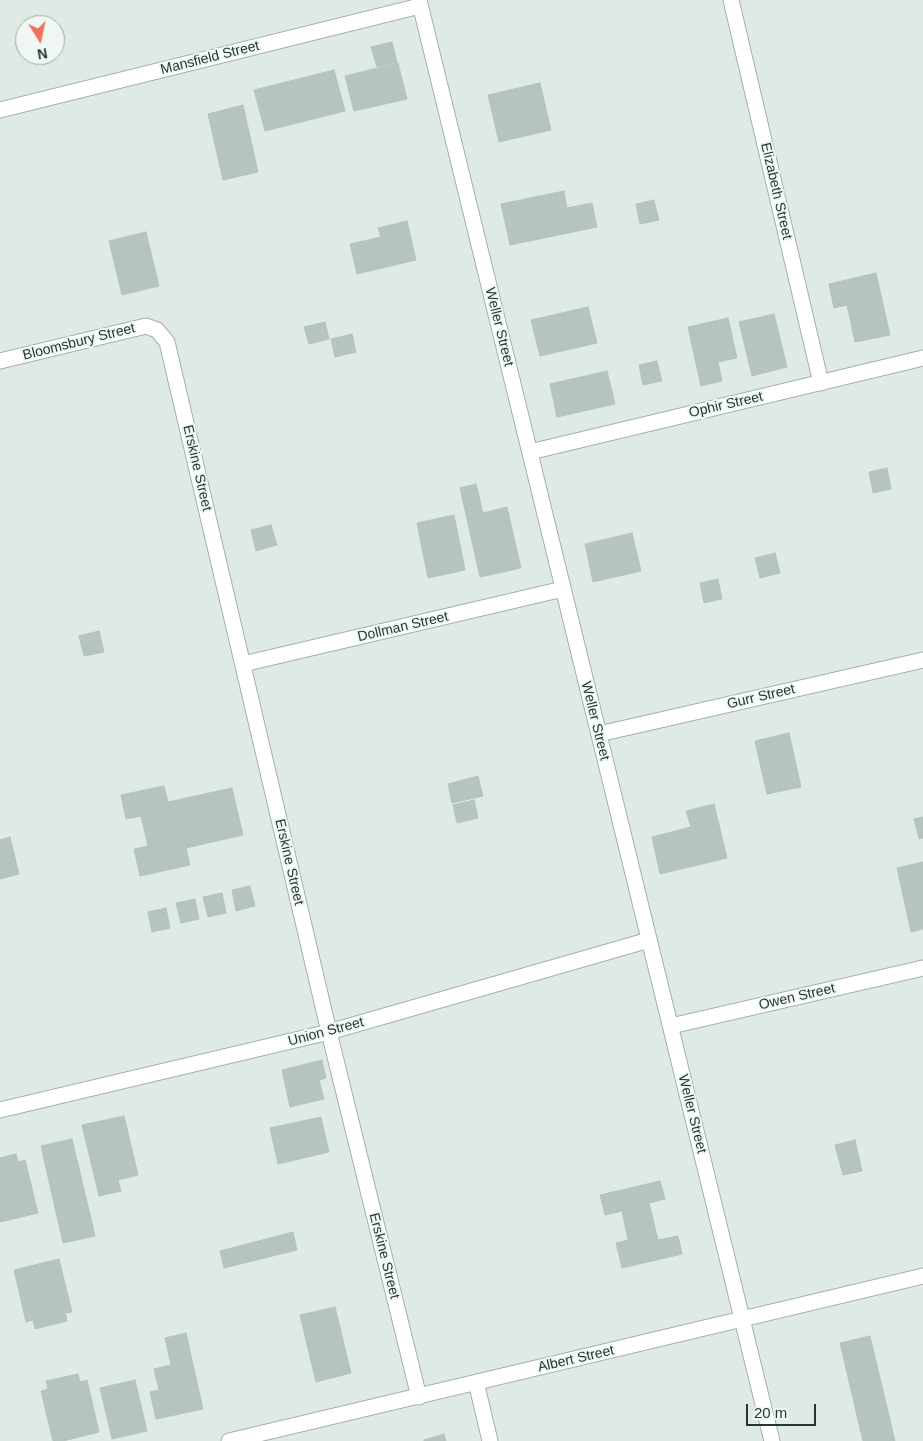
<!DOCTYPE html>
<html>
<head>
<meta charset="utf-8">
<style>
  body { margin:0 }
  #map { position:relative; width:923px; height:1441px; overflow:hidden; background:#e0eae5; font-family:Arial,sans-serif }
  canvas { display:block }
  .north { position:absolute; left:15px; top:15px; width:50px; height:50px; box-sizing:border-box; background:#f0f7f3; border:1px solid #9daba5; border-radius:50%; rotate:170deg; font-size:14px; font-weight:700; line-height:20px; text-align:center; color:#213931 }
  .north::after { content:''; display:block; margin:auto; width:18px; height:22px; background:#eb735c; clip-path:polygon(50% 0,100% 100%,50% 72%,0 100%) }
  .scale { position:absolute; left:746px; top:1404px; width:70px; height:22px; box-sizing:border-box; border:2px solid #213931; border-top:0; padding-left:6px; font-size:15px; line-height:18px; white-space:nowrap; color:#213931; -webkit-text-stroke:4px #f0f7f3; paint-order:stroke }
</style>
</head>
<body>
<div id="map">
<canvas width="923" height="1441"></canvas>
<div class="north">N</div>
<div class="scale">20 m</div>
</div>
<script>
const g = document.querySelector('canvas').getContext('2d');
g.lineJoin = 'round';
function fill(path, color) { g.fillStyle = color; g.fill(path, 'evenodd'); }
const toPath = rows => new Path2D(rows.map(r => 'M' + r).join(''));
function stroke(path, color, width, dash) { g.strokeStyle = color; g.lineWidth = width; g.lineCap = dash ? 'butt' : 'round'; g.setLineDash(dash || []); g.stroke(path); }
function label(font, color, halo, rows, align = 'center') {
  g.font = font + ' Arial,sans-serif'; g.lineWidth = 4; g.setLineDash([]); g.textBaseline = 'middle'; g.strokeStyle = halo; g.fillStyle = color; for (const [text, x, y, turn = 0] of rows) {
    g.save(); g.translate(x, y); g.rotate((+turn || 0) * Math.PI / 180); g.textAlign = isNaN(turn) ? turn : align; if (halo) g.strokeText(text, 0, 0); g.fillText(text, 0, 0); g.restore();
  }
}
const building = toPath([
  [392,42,397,62,377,67,371,47,392,42],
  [398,63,407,99,354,111,345,76,398,63],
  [334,70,345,111,265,131,254,90,334,70],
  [540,83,551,130,499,142,488,95,540,83],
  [243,105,258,172,223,180,208,114,243,105],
  [564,191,567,208,592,203,597,227,510,245,501,204,564,191],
  [654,200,659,220,640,224,636,204,654,200],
  [407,221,416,260,357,274,350,244,381,237,378,228,407,221],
  [146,232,159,286,122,295,109,241,146,232],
  [876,273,890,335,855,342,847,305,834,308,829,284,876,273],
  [588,307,597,343,540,356,531,320,588,307],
  [774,314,787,367,752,376,739,322,774,314],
  [728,318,737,358,718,362,722,381,701,386,688,327,728,318],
  [325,322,329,339,309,344,304,327,325,322],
  [352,334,356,352,335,357,331,339,352,334],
  [657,361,662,381,643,385,639,365,657,361],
  [607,371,615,404,557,417,550,384,607,371],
  [887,468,891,489,873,493,869,472,887,468],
  [476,484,483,513,507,507,521,568,480,577,460,488,476,484],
  [454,515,465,570,428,578,417,523,454,515],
  [271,525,277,545,256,551,251,530,271,525],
  [632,533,641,571,593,582,585,544,632,533],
  [775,553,780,573,760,578,755,558,775,553],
  [718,579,722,599,704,603,700,583,718,579],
  [99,631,104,652,84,656,79,636,99,631],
  [789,733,801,787,767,794,755,741,789,733],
  [478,776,483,796,452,803,448,784,478,776],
  [164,786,168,802,232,788,243,835,186,848,190,865,140,876,134,849,148,846,141,816,126,819,121,795,164,786],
  [474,800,478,818,457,823,453,805,474,800],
  [714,804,727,858,660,874,652,837,691,827,686,811,714,804],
  [923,817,923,838,919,839,914,819,923,817],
  [10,837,19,874,0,879,0,840,10,837],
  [923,862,923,929,911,932,897,868,923,862],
  [250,886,255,906,236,911,232,890,250,886],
  [222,893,226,913,208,917,203,897,222,893],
  [195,899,199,919,181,923,176,903,195,899],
  [166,908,170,928,152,932,148,912,166,908],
  [322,1060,326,1078,319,1080,324,1099,290,1107,282,1070,322,1060],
  [124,1116,138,1175,118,1180,121,1191,99,1196,82,1125,124,1116],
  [321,1117,329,1152,278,1164,270,1128,321,1117],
  [72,1139,95,1236,63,1243,41,1146,72,1139],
  [855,1140,862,1171,843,1175,835,1145,855,1140],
  [16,1154,18,1162,25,1160,38,1213,0,1222,0,1158,16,1154],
  [660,1181,665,1199,649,1203,658,1240,678,1236,682,1254,622,1268,616,1243,628,1240,622,1211,605,1215,600,1195,660,1181],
  [293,1232,297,1250,224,1268,220,1251,293,1232],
  [59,1259,72,1312,65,1313,67,1321,35,1329,33,1320,26,1322,14,1270,59,1259],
  [335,1307,351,1373,316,1382,300,1315,335,1307],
  [186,1333,203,1409,156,1419,150,1392,159,1390,154,1369,171,1365,165,1338,186,1333],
  [870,1336,895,1441,863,1441,840,1343,870,1336],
  [78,1374,80,1382,87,1380,99,1432,63,1441,53,1441,41,1391,48,1389,46,1381,78,1374],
  [135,1380,147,1431,112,1439,100,1388,135,1380],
  [444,1434,446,1441,424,1441,424,1440,444,1434]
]);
fill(building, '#b5c5bd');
stroke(building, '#b3c3bb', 1);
const minor = toPath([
  [419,0,772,1441],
  [731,0,821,383],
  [0,110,420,6],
  [0,361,146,326,157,330,167,342,329,1032,419,1397],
  [530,452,923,358],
  [243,664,563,589],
  [599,734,923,660],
  [671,1026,923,968],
  [0,1110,329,1032,649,940],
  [476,1382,490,1441],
  [229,1441,923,1276]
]);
stroke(minor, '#a3b1ab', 17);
stroke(minor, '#fff', 15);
label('14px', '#213931', '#f0f7f3', [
  ["Mansfield Street",210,58,-14],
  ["Elizabeth Street",776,191,77],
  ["Weller Street",499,327,76],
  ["Bloomsbury Street",79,342,-14],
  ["Ophir Street",726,405,-13],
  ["Erskine Street",197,468,77],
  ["Dollman Street",403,627,-13],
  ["Gurr Street",761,697,-13],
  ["Weller Street",595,721,76],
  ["Erskine Street",289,862,77],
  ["Owen Street",797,997,-13],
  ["Union Street",326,1032,-15],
  ["Weller Street",692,1114,76],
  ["Erskine Street",384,1256,76],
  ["Albert Street",576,1359,-13]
]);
</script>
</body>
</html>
